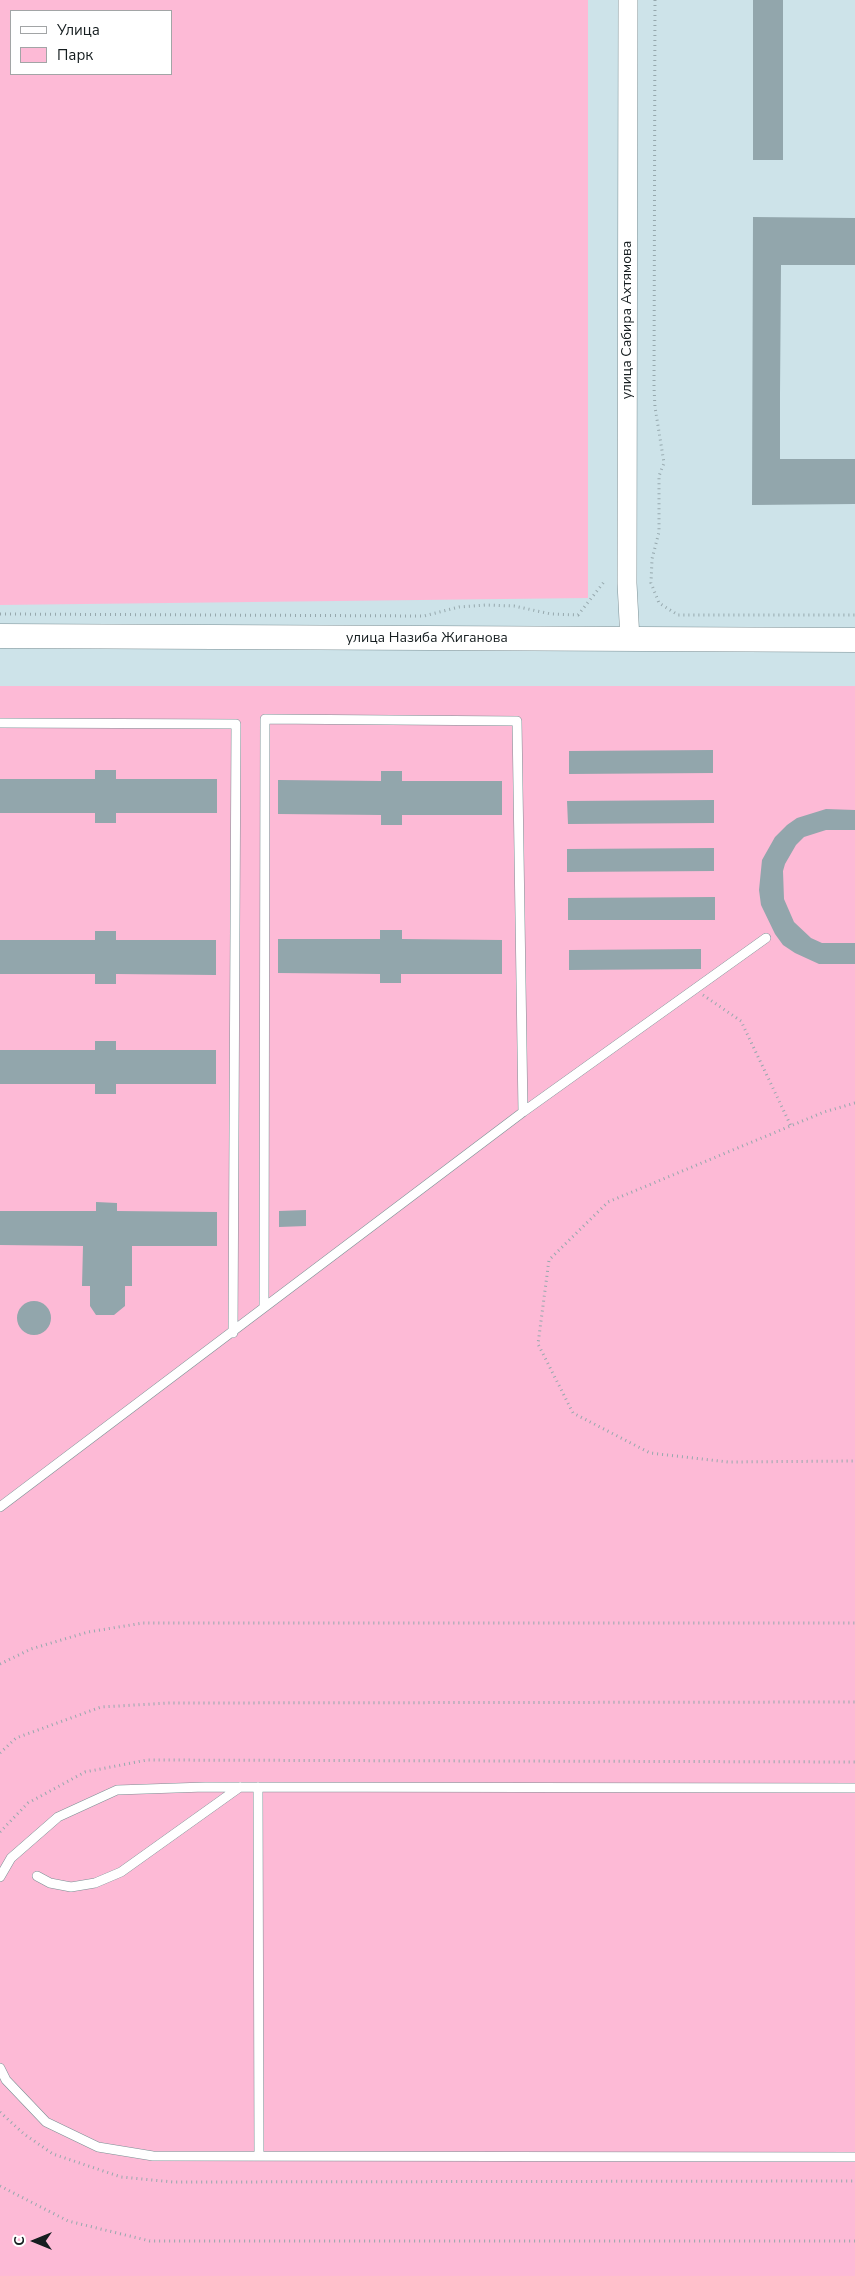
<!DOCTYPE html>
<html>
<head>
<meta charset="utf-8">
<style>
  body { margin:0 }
  #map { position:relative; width:855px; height:2276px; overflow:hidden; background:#cde3e9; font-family:"Nunito Sans",sans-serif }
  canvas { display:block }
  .legend { position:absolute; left:10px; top:10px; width:162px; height:65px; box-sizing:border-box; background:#fff; border:1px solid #a2a5a6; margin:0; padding:6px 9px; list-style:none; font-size:15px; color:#161e20 }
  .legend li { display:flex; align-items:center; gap:10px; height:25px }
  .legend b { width:25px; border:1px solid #a2a5a6 }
  .north { position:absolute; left:10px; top:2216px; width:50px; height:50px; -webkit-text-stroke:4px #fff; paint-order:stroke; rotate:270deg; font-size:14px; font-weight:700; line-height:20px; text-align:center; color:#161e20 }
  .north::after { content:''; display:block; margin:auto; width:18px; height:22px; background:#161e20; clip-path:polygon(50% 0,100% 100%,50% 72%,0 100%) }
</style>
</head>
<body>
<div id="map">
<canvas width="855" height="2276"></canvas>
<ul class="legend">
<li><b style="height:6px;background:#fff"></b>Улица</li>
<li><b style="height:14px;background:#fdbad6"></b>Парк</li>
</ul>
<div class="north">С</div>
</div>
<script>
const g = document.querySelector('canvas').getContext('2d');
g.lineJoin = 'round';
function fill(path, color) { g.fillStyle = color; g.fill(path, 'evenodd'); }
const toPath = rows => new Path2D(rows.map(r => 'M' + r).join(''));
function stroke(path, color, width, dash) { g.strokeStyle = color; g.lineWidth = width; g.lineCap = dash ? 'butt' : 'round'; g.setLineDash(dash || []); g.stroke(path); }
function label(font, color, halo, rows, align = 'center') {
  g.font = font + ' "Nunito Sans",sans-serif'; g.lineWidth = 4.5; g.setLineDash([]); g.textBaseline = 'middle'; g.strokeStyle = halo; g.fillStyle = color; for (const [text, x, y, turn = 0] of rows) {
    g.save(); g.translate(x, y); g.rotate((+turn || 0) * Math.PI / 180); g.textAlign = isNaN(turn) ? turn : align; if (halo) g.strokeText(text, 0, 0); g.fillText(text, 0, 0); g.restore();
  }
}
fill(toPath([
  [0,0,588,0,588,598,0,605],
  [11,11,171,11,171,74,11,74],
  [0,686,855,686,855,2276,0,2276]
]), '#fdbad6');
fill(toPath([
  [753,0,783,0,783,160,753,160],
  [753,217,855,218,855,265,781,265,780,393,780,459,855,459,855,504,752,505],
  [713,750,713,773,569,774,569,751],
  [95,770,116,770,116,779,217,779,217,813,116,813,116,823,95,823,95,813,0,813,0,779,95,779],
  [381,771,402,771,402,781,502,781,502,815,402,815,402,825,381,825,381,815,278,814,278,780,381,781],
  [714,800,714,823,568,824,567,801],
  [826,809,855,810,855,830,826,830,804,837,796,845,785,864,783,871,784,899,794,922,811,938,822,943,855,943,855,964,819,964,795,953,783,945,775,934,761,905,759,890,762,860,775,837,787,825,797,818],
  [714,848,714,871,567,872,567,849],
  [715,897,715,920,568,920,568,898],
  [380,930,402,930,402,939,502,940,502,974,401,974,401,983,380,983,380,974,278,973,278,939,380,939],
  [95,931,116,931,116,940,216,940,216,975,116,974,116,984,95,984,95,974,0,974,0,940,95,940],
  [701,949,701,969,569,970,569,950],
  [95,1041,116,1041,116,1050,216,1050,216,1084,116,1084,116,1094,95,1094,95,1084,0,1084,0,1050,95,1050],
  [96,1202,117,1203,117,1211,217,1212,217,1246,132,1246,132,1286,125,1286,125,1306,114,1315,96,1315,90,1306,90,1286,82,1286,83,1246,0,1245,0,1211,96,1211],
  [306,1210,306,1226,279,1227,279,1211],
  '17 1318a17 17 0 1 1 34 0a17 17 0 1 1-34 0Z'
]), '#92a6ac');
const service = toPath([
  [0,723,236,724,233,1333],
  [264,1307,265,719,517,721,523,1112],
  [0,1507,523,1112,766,938],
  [258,1787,259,2156],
  [37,1876,50,1883,71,1887,95,1883,121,1872,240,1787],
  [0,1877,11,1858,58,1817,117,1790,205,1787,855,1788],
  [0,2068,6,2080,46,2122,98,2147,153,2156,855,2157]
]);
const minor = toPath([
  [628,0,627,583,630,640]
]);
const tertiary = toPath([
  [0,636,855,640]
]);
stroke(service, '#7b8f94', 10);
stroke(minor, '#7b8f94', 20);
stroke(tertiary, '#7b8f94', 25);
stroke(toPath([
  [655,0,654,388,655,407,664,463,659,476,659,532,652,559,651,583,659,603,678,615,855,615],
  [0,614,424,616,459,607,486,605,514,606,551,614,578,615,604,582],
  [703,995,741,1021,791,1126],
  [855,1103,824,1112,608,1202,549,1260,538,1344,573,1413,650,1453,728,1462,855,1461],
  [0,1664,31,1649,88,1632,143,1623,855,1623],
  [0,1753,16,1738,101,1707,169,1703,855,1702],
  [0,1832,28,1803,85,1772,147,1760,855,1762],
  [0,2112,24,2134,53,2154,121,2177,173,2182,855,2181],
  [0,2186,68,2221,150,2241,855,2241]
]), '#96a8ad', 3, [1, 4]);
stroke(service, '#fff', 9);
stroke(minor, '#fff', 19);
stroke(tertiary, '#fff', 24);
label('14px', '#161e20', '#fff', [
  ["улица Сабира Ахтямова",628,320,-90],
  ["улица Назиба Жиганова",427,639]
]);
</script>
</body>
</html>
